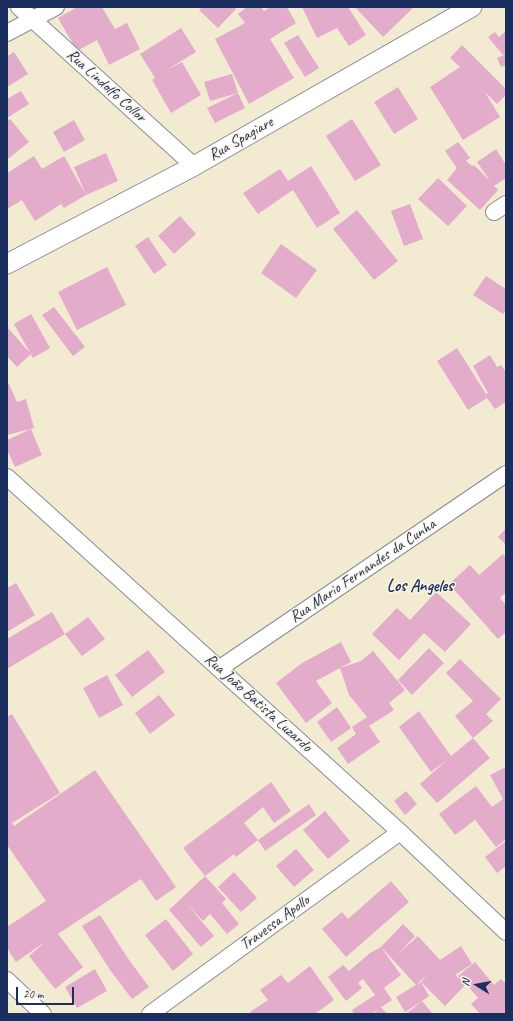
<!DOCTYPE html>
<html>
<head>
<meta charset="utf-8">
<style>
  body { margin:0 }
  #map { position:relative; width:513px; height:1021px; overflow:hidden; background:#f2ebd1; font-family:Caveat,sans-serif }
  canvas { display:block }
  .frame { position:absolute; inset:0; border:8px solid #1b2f5e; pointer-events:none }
  .north { position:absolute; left:457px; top:965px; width:40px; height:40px; -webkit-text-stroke:3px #fcf5e5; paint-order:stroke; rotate:281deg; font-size:11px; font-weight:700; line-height:16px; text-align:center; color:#1b2f5e }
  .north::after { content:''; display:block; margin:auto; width:14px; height:18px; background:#1b2f5e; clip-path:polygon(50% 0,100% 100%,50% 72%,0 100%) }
  .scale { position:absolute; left:16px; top:987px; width:58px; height:18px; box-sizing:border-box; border:2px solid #1b2f5e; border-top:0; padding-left:5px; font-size:12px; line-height:14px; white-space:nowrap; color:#1b2f5e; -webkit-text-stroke:3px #fcf5e5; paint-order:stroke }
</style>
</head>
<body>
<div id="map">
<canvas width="513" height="1021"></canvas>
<div class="frame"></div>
<div class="north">N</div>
<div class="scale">20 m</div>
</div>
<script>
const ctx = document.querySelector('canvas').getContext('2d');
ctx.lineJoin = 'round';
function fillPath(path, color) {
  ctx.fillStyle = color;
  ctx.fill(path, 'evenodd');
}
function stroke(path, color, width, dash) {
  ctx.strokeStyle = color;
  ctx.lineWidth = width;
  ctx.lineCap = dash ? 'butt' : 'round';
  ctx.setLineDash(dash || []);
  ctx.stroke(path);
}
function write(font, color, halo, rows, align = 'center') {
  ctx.font = font + ' Caveat,sans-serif';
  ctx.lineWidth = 3;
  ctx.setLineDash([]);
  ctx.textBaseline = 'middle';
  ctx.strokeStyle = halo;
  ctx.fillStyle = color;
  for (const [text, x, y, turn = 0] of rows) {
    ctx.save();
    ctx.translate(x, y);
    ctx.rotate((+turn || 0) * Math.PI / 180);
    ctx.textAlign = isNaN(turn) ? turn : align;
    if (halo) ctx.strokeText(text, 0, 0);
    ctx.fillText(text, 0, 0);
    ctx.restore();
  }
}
const building = new Path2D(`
  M77,7H102L115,29L127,23L140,49L109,65L97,40L77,51L58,18Z
  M202,7H234L236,9L218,28L199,10Z
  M247,7H261L264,11L271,7H287L296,23L270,39L294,78L249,104L215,39L245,23L238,14Z
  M302,7H348L366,35L349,46L337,28L317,38Z
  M355,7H414L383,37Z
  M181,28L196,52L165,71L182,62L201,95L171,113L152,80L155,78L140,54Z
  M506,31V53L503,55L488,37L495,32L499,37Z
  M298,35L319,68L305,77L284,43Z
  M462,45L506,89V95L497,104L485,92L500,117L463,140L430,87L460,67L450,58Z
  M14,52L28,74L7,87V56Z
  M506,54V65L501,67L497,58Z
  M232,74L238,93L210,101L204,82Z
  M398,87L418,119L394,134L374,102Z
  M21,91L29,104L7,118V99Z
  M238,93L245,108L215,123L207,108Z
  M10,119L29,142L8,159L7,121Z
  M352,119L381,165L355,181L326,136Z
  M74,120L85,140L64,152L53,132Z
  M458,142L470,158L466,161L472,166L474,165L490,181L477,162L496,149L506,165V178L494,186L498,190L480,210L447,180L457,168L445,151Z
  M106,153L118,181L86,195L74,167Z
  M34,156L42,169L64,156L86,195L64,208L61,204L35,221L22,200L7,209V173Z
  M311,166L340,213L317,228L293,190L258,214L243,193L280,169L288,181Z
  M438,178L467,206L448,226L418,199Z
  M410,204L423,239L404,246L391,211Z
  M357,210L398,261L374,280L333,229Z
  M180,216L196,234L174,254L158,236Z
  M148,237L167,265L154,274L135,246Z
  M281,244L317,270L296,298L261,273Z
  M107,267L126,305L77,330L58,292Z
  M486,276L506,289V310L503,314L473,295Z
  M54,307L85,347L73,356L42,315Z
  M31,314L50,348L33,358L14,324Z
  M7,327L31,354L17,367L7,356Z
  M457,348L486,394L488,393L473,366L490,355L497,367L501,365L506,372V402L495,409L487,398L468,410L437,361Z
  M7,384H9L17,402L26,399L34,428L7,435Z
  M31,429L42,455L15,467L7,450V440Z
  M506,528V545L498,537Z
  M503,554L506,557V592L500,598L506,605V632L498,639L449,584L470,565L479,575Z
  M16,583L35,615L7,632V588Z
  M436,592L471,624L445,652L424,633L399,660L372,634L397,608L410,620Z
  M52,612L65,634L88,617L105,639L82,656L65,634L7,669V639Z
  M341,642L351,662L340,668L361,661L373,651L405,690L389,703L394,710L369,726L380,742L348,764L337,748L356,734L352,727L367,717L349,695L340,668L316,681L332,703L306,723L276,683L302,663Z
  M429,648L444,663L412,695L398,680Z
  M148,650L165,672L132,697L115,675Z
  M460,659L501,699L486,714L493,721L473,738L455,716L473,701L446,673Z
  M107,675L123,705L99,718L83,688Z
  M159,695L175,715L150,734L135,713Z
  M337,707L351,728L331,742L317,722Z
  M419,711L451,756L473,738L490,758L437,803L420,784L449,758L431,772L399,727Z
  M12,714L60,793L12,823L14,826L95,770L176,887L156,901L141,879L58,934L83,967L55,989L29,956L45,942L16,962L7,948V927L46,901L7,845V717Z
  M506,767V839L496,847L475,820L455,835L439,814L476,786L492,807L503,799L490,775Z
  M271,782L291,811L274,823L263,807L244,823L258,840L236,857L234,854L205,876L183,848Z
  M406,791L417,804L405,815L394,801Z
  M309,804L316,815L265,851L258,840Z
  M325,811L350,841L328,859L303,830Z
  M506,841V866L497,873L485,857Z
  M296,849L314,870L294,887L276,866Z
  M234,872L257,898L241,912L218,887Z
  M205,876L226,899L222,903L239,924L227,934L210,914L203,921L187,904L214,936L201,947L169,910Z
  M391,881L409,902L346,957L322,929L342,912L348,919Z
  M100,915L127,957L149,987L132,999L110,970L82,926Z
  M166,919L193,954L173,971L145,935Z
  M403,924L415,936L398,954L418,936L440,960L461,946L472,964L455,975L464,982L458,976L475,962L494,985L501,979L506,984V1014H480L471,1004L478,998L466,984L445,1006L421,982L427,975L416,985L421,982L429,996L422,1001L433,1014H406L422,1001L405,1012L396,997L416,985L381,947Z
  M381,947L401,975L380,991L384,988L392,1000L371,1014H354L352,1010L375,995L363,979L358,983L362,988L346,1001L328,977L343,965L349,971L370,953Z
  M310,966L334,1000L315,1014H252L250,1012L268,1000L260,990L281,975L288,983Z
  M95,969L107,991L77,1008L65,987Z
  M381,1007L387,1014H373Z`);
const minor = new Path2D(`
  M19,7L194,166
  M7,33L56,7
  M494,212L506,204
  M7,477L400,832L506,932
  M220,668L506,474
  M7,980L43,1014
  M150,1014L400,832`);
const tertiary = new Path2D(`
  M7,264L194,166L472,7`);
const streetNames = [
  ["Rua Lindolfo Collor",106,86,42],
  ["Rua Spagiare",241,139,-30],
  ["Rua Mario Fernandes da Cunha",363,571,-34],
  ["Rua João Batista Luzardo",258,703,42],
  ["Travessa Apollo",275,923,-36]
];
const neighbourhoodNames = [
  ["Los Angeles",420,587]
];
fillPath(building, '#e3acca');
stroke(minor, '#868d98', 18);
stroke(tertiary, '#868d98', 21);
stroke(minor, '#fff', 16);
stroke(tertiary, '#fff', 19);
write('16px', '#1b2f5e', '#fcf5e5', streetNames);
write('bold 17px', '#1b2f5e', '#fcf5e5', neighbourhoodNames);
</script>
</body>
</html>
